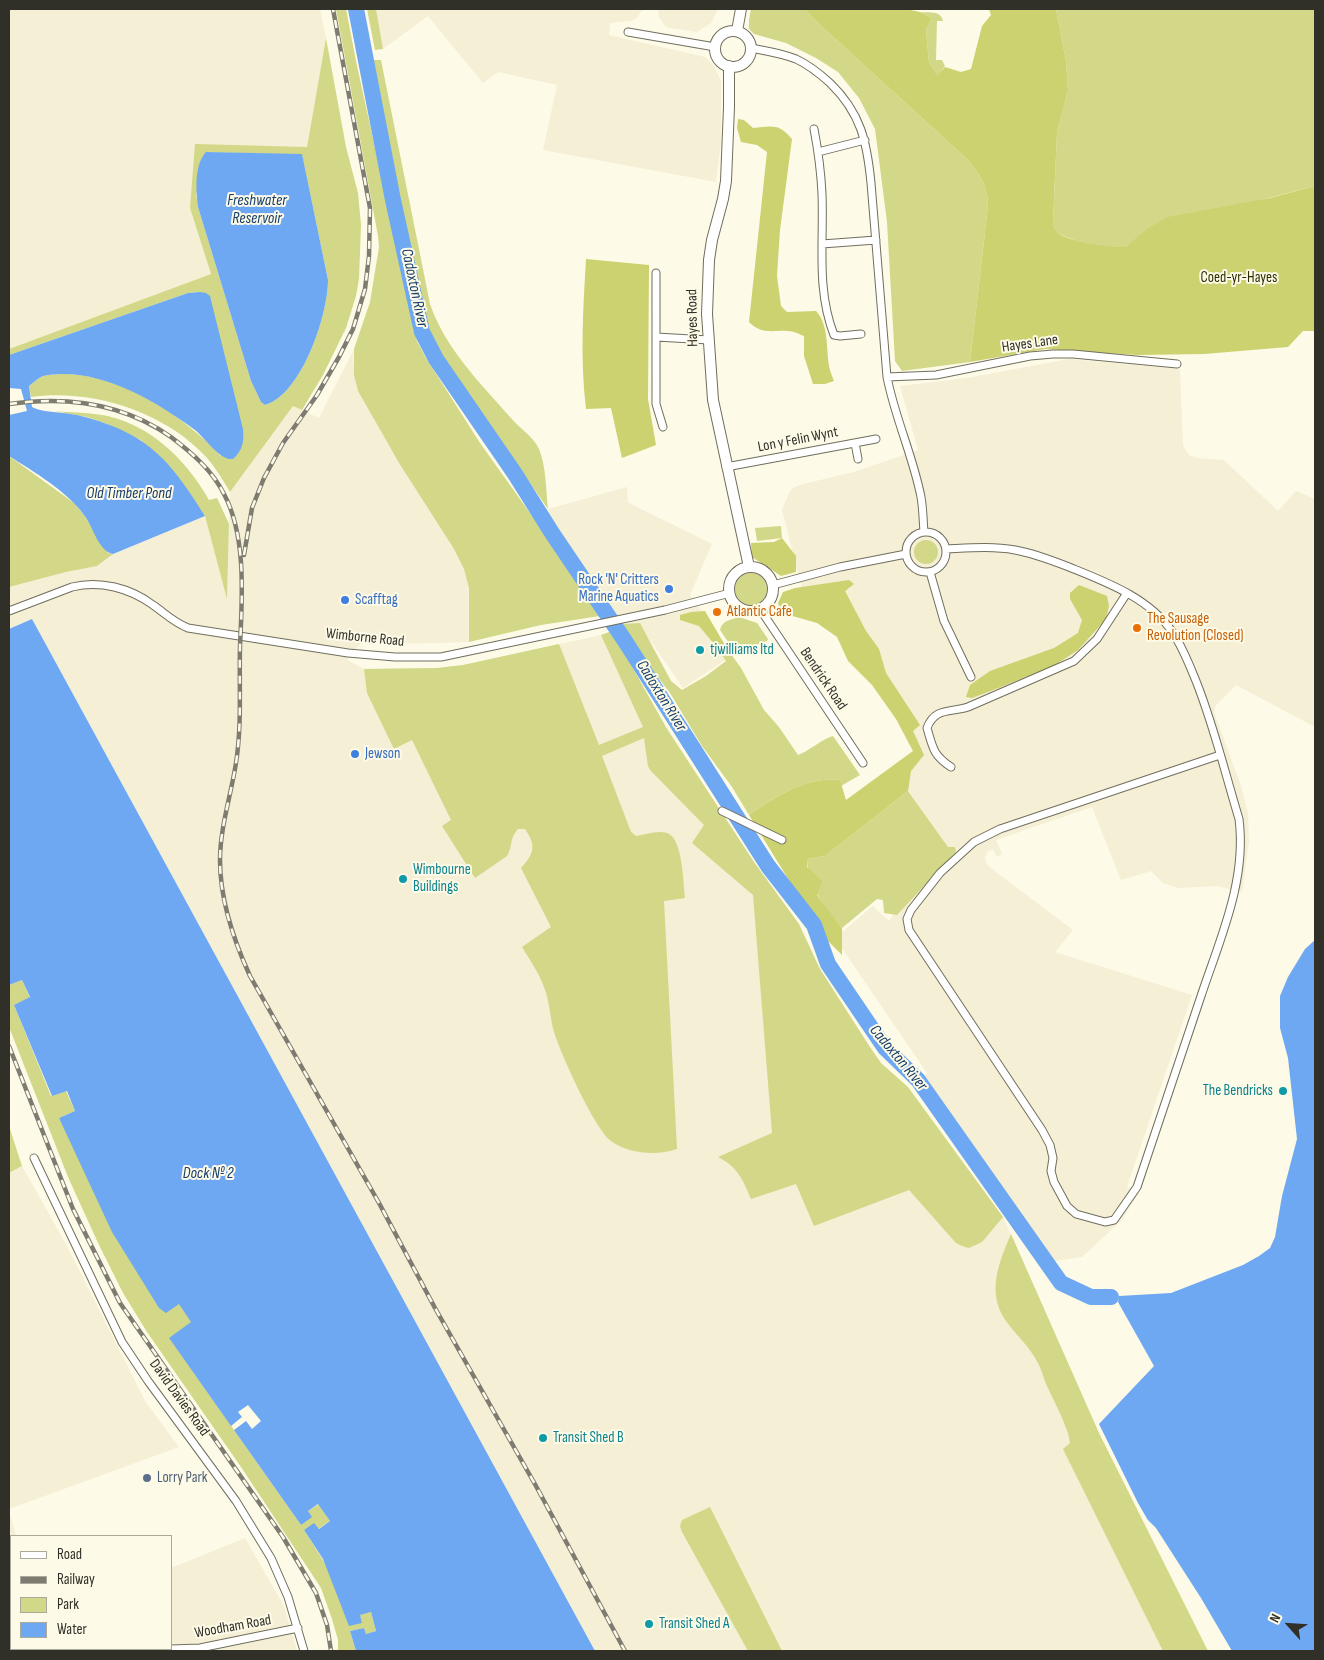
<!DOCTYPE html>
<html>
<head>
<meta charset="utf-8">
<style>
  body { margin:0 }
  #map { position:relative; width:1324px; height:1660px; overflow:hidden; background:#fdfae7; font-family:"Sofia Sans Condensed",sans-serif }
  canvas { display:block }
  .frame { position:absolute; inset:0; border:10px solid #302f28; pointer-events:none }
  .legend { position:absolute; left:10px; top:1535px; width:162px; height:115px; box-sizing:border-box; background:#fdfae7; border:1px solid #aba99b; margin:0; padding:6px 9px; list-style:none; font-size:15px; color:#302f28 }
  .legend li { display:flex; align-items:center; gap:10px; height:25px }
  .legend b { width:25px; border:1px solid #aba99b }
  .north { position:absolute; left:1264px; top:1600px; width:50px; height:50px; -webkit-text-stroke:4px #fdfae7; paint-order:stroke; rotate:296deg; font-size:14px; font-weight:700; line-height:20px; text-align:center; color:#302f28 }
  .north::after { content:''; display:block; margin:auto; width:18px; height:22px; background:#302f28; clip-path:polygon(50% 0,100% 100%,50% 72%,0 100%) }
</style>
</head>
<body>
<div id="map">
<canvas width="1324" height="1660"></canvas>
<div class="frame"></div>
<ul class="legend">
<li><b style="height:6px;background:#fff"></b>Road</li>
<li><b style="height:6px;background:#7e7c71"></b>Railway</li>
<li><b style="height:14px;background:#d2d887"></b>Park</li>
<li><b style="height:14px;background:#6ea8f2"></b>Water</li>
</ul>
<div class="north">N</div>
</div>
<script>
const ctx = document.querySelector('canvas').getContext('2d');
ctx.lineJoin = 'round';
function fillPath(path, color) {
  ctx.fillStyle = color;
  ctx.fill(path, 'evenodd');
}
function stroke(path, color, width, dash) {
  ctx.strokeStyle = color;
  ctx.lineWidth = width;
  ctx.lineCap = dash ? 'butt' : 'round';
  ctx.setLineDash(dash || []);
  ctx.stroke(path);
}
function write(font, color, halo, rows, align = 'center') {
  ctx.font = font + ' "Sofia Sans Condensed",sans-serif';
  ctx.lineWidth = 4;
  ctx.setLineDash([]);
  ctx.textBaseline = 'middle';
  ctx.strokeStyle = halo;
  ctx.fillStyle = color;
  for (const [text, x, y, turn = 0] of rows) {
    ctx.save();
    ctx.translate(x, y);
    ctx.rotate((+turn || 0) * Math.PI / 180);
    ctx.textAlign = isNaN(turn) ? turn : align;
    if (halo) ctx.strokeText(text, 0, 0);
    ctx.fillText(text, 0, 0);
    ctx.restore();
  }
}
const built = new Path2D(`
  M9,9H320L326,38L307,147L190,208L211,274L9,349Z
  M376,9H643L637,18L631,21L610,23L609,35L705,57L713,65L721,81V142L716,182L543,150L557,85L498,72L483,83L428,16L383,49Z
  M658,9H718L711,23L697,32L669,28L664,25L659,17Z
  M354,349L353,360L366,405L399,463L454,549L464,569L469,588V642L392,644L362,642L347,660L364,669L438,668L463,665L606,634L776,896L846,1031L1003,1217L1196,1651H595L32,619L9,629V587L66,572L97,566L113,554L205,516L227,596L230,492L293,406L319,418Z
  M1069,359L1180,369L1183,446L1189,455L1197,458L1224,460L1278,511L1296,491L1315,499V727L1236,685L1216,705L1214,712L1241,786L1248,813L1249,841L1242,892L1217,886L1178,888L1163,883L1151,871L1121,880L1092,807L996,840L1002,854L997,857L993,849L988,851L985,858L986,863L992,869L1073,930L1055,952L1192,995L1127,1187L1139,1193L1121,1221L1082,1257L1048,1262L1015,1209L923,1078L927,1073L835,938L873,906L889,921L926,869L948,847L898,776L922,758L908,722L802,589L782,510L789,493L792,489L799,485L854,472L918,450L900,386L967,378Z
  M627,487L628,502L633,505L712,544L690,595L733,655L683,688L639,624L621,627L552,526L548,509Z
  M22,1166L67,1246L145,1401L179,1447L9,1509V1173Z
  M9,1510L16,1536H11V1649H171V1568L245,1538L284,1606L297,1651H9Z`);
const green = new Path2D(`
  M336,9H346L356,61L417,341L426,358L480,443L537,523L600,616L541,625L469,642V588L464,569L454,549L399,463L366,405L358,391L354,375V349L370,302L379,247L378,236Z
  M367,9H376L383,49L375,50Z
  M751,9H804L819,24L967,159C979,173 988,186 988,206L970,362L902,371L895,361L887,222L875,129L859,98L838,72L816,58L786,43L754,34L749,29V20Z
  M1056,9H1315V186L1145,230C1139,235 1131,245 1124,247C1113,251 1066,240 1058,233C1055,230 1054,226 1053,222L1057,133L1068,90L1066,61Z
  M920,12C928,13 941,10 943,21H937L936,60H942L945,66L937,77L929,63L926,30L932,18Z
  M326,38L346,147L358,193L361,225L359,279L356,296L346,328L323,375L302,410L293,406L230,492C221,477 212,461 198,449C156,409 88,389 31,397L29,386C33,383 37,379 41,377C47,374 54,375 60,374C118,372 183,415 221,456L200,292L188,293L9,355V349L211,274L190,208L195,144L307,147ZM206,152L302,155L328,280C328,315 302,394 265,405L261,402L251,381L198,207L196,195Z
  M372,60H381L430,304C445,348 480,383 511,418C519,428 534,437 539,449C546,465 546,491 548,509L439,352L431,336L423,314Z
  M54,411C74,413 96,412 115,418C156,430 189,464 209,500L217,498L229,524L227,599L205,516L141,440L110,425L87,417Z
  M9,456L74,503L84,515L108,553L113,554L97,566L66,572L9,587Z
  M781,526L782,538L757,541L755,528Z
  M914 552a12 12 0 1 1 24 0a12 12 0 1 1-24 0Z
  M735 589a16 16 0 1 1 32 0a16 16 0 1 1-32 0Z
  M739,617L757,623L768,639L767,641L738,651L731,646L720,630C722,620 731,620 739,617Z
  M640,623L671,681L682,690L706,676L726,661L715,645L726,647L741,668L764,710L779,727L798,755C811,750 820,740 833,736L860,775L841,786L840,780C807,776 775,797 749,815L732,787L702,746L670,693L624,633V624Z
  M612,631L667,729L754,862L799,924L820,969L868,1044L881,1063L908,1087L1003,1217L982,1242L969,1248L962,1246L956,1243L909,1190L814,1226L796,1184L751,1199C743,1180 738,1167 718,1157L772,1133L753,895L692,843L704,825L650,770L648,766L644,738L602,756L631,832L636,836C644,835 658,830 667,833C683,838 683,883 685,898L664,901L677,1149C657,1156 628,1154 611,1141C594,1128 561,1054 554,1032C550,1018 550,1002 544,987C539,973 530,960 522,947L551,927L521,868C535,853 536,845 525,829H518C509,839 513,846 507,856L475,878L442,826L451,820L412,740L394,749L367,693L364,669L437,668L463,665L559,644L599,745L643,727L601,635Z
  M908,791L948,847H955L956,852L897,915L884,913L883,900L877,899L842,928C828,910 804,883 808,859L825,856Z
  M22,980L30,998L14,1005L51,1096L66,1091L75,1111L59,1118L192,1322L170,1339L301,1525L308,1511L319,1504L330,1521L318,1529L304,1530L362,1622L359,1615L371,1612L376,1631L366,1634L364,1628L350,1631L356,1651H338V1640L332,1619L321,1588L241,1467L147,1332L123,1293L98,1243L68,1177L9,1027V985Z
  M9,1126L22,1166L9,1173Z
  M1011,1234L1099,1433L1208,1651H1163L1063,1449L1070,1443L1068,1433C1062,1416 1054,1401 1046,1384C1043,1377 1042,1370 1038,1363C1030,1347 1016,1335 1006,1321C986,1293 999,1262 1011,1234Z
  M710,1507L782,1651H748L682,1532L680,1526L682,1520Z`);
const forest = new Path2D(`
  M804,9H906L920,12L932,18L926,30L929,63L937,76L945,67L961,72L971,69L982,26L991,15L989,9H1056L1066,61L1068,90L1057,133L1053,222C1054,226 1055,230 1058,233C1066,241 1116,250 1127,246L1145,230L1168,217L1270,198L1315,186V331H1303L1288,347L1204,354L1137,355L1045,349L970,362L988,206C988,186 979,173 967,159L819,24Z
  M738,119L744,120L753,128C772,126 779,123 792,139L780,230L777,276L781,306L787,312L816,311C829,325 826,347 829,366C830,371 832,376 834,381L825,384H813L804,356V336C799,334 793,331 788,331C771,330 762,335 749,322L767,152L757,145L741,142L737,128Z
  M586,259L649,265L648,399L656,445L622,458L611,408L586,409C580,357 583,311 586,259Z
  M782,538L796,556V572L781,576L752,557L751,543L774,542Z
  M849,580L854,584L845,591L866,631L879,649L886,673L920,725L913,731L924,755L911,771L908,791L825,856L808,859L807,867L822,881L817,895L842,928V955L823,936L749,815C775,797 807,776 840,780L846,800L913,751L896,719L872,685L848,661L837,637L817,623L782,613L778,603L783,592L795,588Z
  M1079,585L1107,596L1109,606L1106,619L1078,650L1055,665L1001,687L972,698L966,697L970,685L990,671L1054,648L1078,633L1082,620L1070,599V593Z
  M705,611L726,647L715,645L699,626L680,620V615L691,612Z`);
const water = new Path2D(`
  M206,152L302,154L328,280C328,315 302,394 265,405L261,402L251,381L198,207C196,191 194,165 206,152Z
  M200,292L206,293L210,296L243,429C244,442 243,450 233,459C220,461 205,438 195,430C157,402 109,373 60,374C54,375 47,374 41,377C37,379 33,383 29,386L32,407C43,413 67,412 81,416C148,433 170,460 205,516L113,554C98,551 93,526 84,515C67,491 34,472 9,456V415L27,411L21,389L9,388V355L188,293Z
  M32,619L595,1651H356L350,1631L364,1628L366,1634L376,1631L371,1612L360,1615L362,1623L349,1626L323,1559L304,1530L314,1523L319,1529L330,1521L318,1504L308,1511L312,1517L301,1525L234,1430L246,1421L252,1429L261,1421L248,1405L238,1412L242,1417L231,1426L169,1338L191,1322L179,1304L166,1313L159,1308L112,1232L59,1118L75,1111L67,1091L52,1096L14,1005L30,997L22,980L9,985V629Z
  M1315,940V1651H1216L1180,1576L1138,1503L1099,1424L1154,1366L1118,1302L1119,1296L1171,1293L1243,1265L1259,1256L1270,1248L1275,1237L1282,1196L1297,1139L1288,1058L1280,1028V996L1288,977L1305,949Z`);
const pier = new Path2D(`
  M1147,1519L1156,1528L1201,1598L1232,1651H1213L1178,1577Z`);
const river = new Path2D(`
  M356,9L393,200L422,332L436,359L515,474L552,533L625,641L768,866L814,925L828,964L885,1048L918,1080L1061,1283L1091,1297H1111`);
const street = new Path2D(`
  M628,32L715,47
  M751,48C766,51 781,53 796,59C809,65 819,73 830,83C861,113 867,142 871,183L887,377C895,418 913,456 921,497C923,508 923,520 924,532
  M814,129C818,150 821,172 822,194C824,241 816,289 834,335L840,336L861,334
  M818,152L865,140
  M822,244L876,240
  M656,273V404L663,427
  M656,337L709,340
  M887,377L936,375L1030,356L1053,354H1073L1177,364
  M855,443L858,459
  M726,467L876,439
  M906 552a20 20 0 1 1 40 0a20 20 0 1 1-40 0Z
  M946,549C969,548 992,546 1015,550C1033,553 1051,560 1069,567C1106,582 1150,598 1173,633C1183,648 1189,664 1196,681C1214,726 1225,773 1239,819C1247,880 1220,939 1201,996C1180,1060 1158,1123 1137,1187L1114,1220L1105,1222L1076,1214L1067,1206L1054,1182L1051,1171L1053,1158L1050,1145L1042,1130L909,930L907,919L911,910L940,873L974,842L1000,829L1220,755
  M930,572L944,621L971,677
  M773,585L840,567L906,554
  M760,609L863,763
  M9,611L72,587C100,580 130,588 153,605C166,614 173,622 188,628L348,653L395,657H441L665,610L730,593
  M951,767C933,755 933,748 927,728C935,707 950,713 968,707L1074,661L1097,639L1127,593
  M722,811L782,840
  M34,1158L122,1342L148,1381L236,1501L271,1558L288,1597L304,1651
  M171,1649L200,1648L298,1628
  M118,1651L171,1649`);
const secondary = new Path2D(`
  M737,31L741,9
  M715 49a18 18 0 1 1 36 0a18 18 0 1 1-36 0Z
  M729,66V107L726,181L723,199L712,240L709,260L707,314L713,400L749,567
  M729 589a22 22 0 1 1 44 0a22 22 0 1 1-44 0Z`);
const rail = new Path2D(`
  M9,404C65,396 123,403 171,437C192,453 212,470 224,494C247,537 242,600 240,646C239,686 242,724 236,763C231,795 220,828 220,860C220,900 233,939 250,976L379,1203L435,1308L536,1486L625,1651
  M244,555L252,508L264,478L283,443L317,395L339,357L353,329L365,289L369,256L370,208L333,9
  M9,1046L73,1209L120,1303L283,1537L316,1593L327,1625L331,1651`);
const markers = [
  [669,589,5,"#3f7fe0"],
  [345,600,5,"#3f7fe0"],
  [717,612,5,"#e8710a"],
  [1137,628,5,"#e8710a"],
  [700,650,5,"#0f9aa8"],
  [355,754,5,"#3f7fe0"],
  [403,879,5,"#0f9aa8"],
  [1283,1091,5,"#0f9aa8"],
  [543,1438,5,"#0f9aa8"],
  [147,1478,5,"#5c6f8a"],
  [649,1624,5,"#0f9aa8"]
];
const parkNames = [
  ["Coed-yr-Hayes",1239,278]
];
const streetNames = [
  ["Hayes Road",693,318,-91],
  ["Hayes Lane",1030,344,-8],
  ["Lon y Felin Wynt",798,440,-11],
  ["Wimborne Road",365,638,6],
  ["Bendrick Road",823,679,56],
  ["David Davies Road",179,1398,54],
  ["Woodham Road",233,1627,-10]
];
const shopNames = [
  ["Rock 'N' Critters",659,580,"right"],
  ["Marine Aquatics",659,597,"right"],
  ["Scafftag",355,600],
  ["Jewson",365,754]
];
const foodNames = [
  ["Atlantic Cafe",727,612],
  ["The Sausage",1147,619],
  ["Revolution (Closed)",1147,636]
];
const cultureNames = [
  ["tjwilliams ltd",710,650],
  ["Wimbourne",413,870],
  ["Buildings",413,887],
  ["The Bendricks",1273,1091,"right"],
  ["Transit Shed B",553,1438],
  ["Transit Shed A",659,1624]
];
const serviceNames = [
  ["Lorry Park",157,1478]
];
const waterNames = [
  ["Freshwater",257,201],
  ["Reservoir",257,219],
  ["Cadoxton River",414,288,78],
  ["Old Timber Pond",129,494],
  ["Cadoxton River",661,696,58],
  ["Cadoxton River",898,1058,50],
  ["Dock Nº 2",208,1174]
];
fillPath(built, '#f4efd5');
fillPath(green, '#d2d887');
fillPath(forest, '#cbd26f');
fillPath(water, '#6ea8f2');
fillPath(pier, '#fdfae7');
stroke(river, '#6ea8f2', 16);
stroke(street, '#706e5d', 9);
stroke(secondary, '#706e5d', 12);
stroke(street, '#fff', 7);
stroke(secondary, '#fff', 10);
stroke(rail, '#7e7c71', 4.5);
stroke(rail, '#fdfae7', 2.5, [8]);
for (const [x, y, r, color] of markers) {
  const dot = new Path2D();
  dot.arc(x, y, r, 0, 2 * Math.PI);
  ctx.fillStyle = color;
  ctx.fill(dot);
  stroke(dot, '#fdfae7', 2);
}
write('15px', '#2c2e02', '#fdfae7', parkNames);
write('15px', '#302f28', '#fdfae7', streetNames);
write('15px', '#366cbe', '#fdfae7', shopNames, 'left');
write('15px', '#c56008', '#fdfae7', foodNames, 'left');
write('15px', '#0d838f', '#fdfae7', cultureNames, 'left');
write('15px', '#4e5e75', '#fdfae7', serviceNames, 'left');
write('italic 16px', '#153d6b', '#fdfae7', waterNames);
</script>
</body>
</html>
